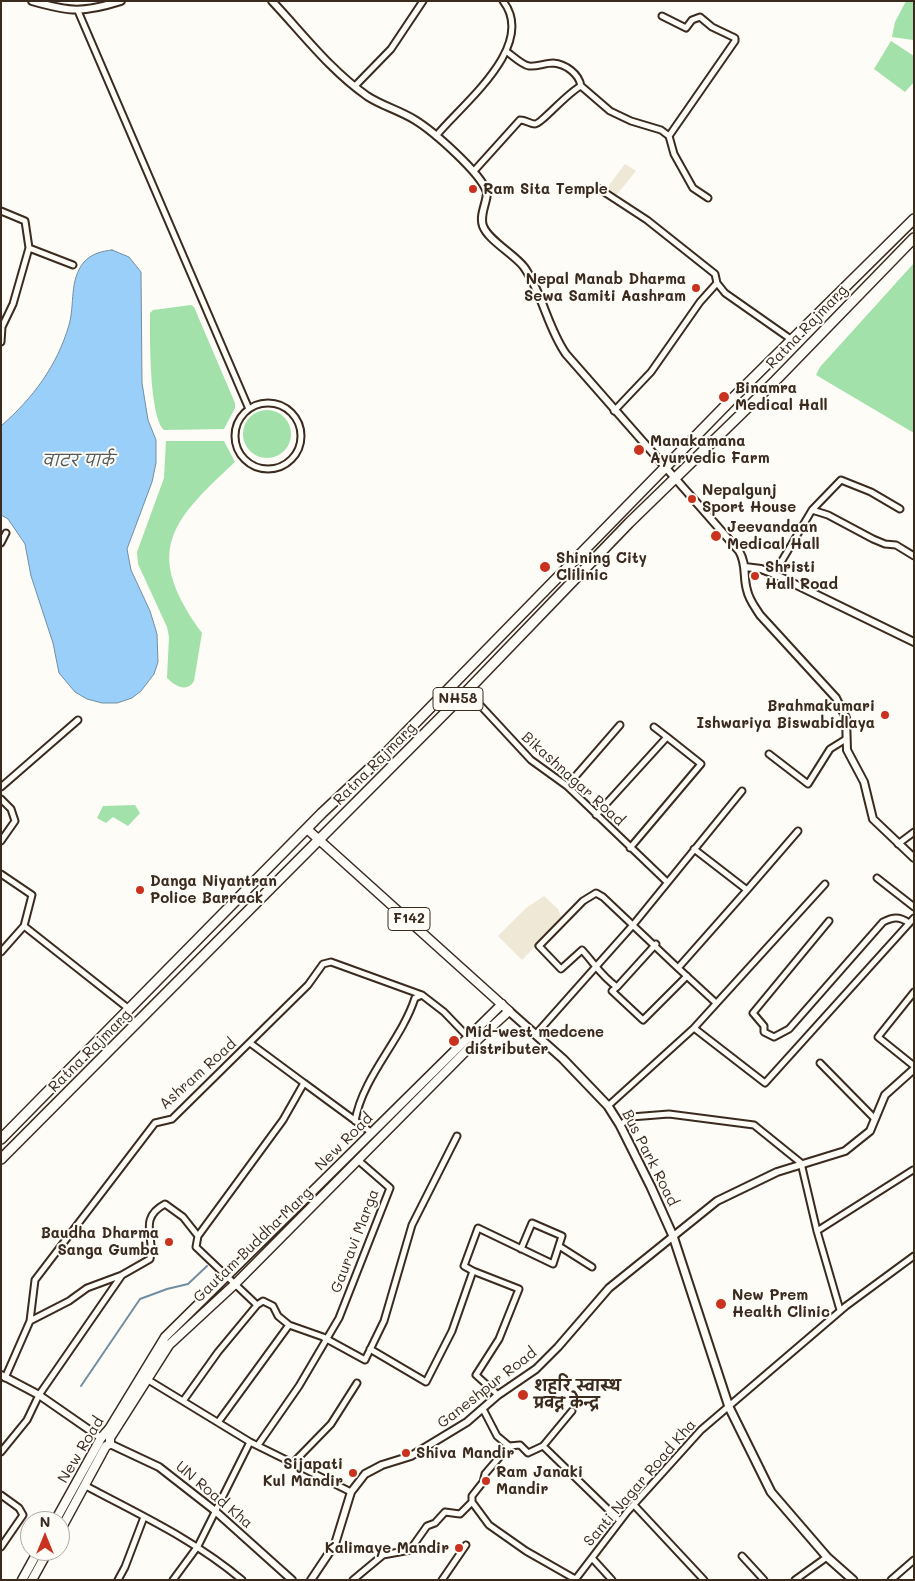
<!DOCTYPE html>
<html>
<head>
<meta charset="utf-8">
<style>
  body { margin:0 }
  #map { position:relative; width:915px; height:1581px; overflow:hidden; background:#fdfcf7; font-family:Mali,sans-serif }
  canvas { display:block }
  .frame { position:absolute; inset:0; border:2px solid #3b2a1e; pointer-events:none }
  .north { position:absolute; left:20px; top:1511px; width:50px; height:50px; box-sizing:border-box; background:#fdfcf7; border:1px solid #afa8a0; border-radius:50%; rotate:0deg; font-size:14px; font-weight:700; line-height:20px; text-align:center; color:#3b2a1e }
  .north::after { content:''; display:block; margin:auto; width:18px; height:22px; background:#c8321e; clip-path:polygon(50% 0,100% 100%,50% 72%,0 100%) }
</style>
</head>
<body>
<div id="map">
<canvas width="915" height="1581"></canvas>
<div class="frame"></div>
<div class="north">N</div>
</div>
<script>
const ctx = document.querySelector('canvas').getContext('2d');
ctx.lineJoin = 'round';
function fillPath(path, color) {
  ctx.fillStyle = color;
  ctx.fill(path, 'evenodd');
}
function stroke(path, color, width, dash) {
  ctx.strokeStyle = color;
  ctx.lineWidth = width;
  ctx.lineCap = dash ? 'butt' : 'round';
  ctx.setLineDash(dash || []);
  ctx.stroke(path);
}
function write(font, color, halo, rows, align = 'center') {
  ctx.font = font + ' Mali,"Playpen Sans Deva",sans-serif';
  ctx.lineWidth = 4;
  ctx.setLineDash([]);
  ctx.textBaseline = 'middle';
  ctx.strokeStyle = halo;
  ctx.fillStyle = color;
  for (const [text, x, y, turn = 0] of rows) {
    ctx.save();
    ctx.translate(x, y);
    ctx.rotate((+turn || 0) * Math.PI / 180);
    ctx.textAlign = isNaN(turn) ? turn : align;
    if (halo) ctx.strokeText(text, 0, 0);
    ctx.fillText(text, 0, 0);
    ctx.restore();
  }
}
const built = new Path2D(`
  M625,164L636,171L614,198L604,192Z
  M544,896L558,909L562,919L522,960L498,936L526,908Z`);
const green = new Path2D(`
  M906,1H914L913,40L892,37L895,22Z
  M891,41L914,56V82L905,92L874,69Z
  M914,263V433L816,375L820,367Z
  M191,305L194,307L235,403V408L224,429L164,430C149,416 150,335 150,313L153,310Z
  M243 434a24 24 0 1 1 48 0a24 24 0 1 1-48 0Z
  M166,441H224L235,462C170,522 143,552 202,633L194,681C187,693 175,686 167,678L169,637L167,627L138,564L137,552L164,478Z
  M135,805L140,813L128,826L113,817L106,823L97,818L103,806Z`);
const water = new Path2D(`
  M112,250L129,257L141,272L142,383L148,420L156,440V463L152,482L127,549L131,570L150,611L157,634L158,662L154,674L141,691L132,698L117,703H102L87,699L75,692L59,673L53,643L31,576L25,544L8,519L1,515V426C33,398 57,366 69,325C75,304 69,280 84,262C91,254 102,251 112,250Z`);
const stream = new Path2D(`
  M81,1386L140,1299L167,1289L188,1284L207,1266`);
const minor = new Path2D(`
  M78,11L249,409
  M662,16L686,28L692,20L700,17L712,27L735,38V41L669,136
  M506,51C513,56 522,65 529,66C537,67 545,63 553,63C566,64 579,74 581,86
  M355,86L391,49L423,1
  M436,136C461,105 538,46 503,1
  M474,171L520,120C526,120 530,124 535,124C541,124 568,92 581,86L610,111L631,121L661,130L669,136L674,154L693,188L708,198
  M598,188L647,220L715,274L717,283L700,302L651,372L614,411
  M1,211L25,221L29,248L73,265
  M717,283L725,293L792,340
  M1,342L2,327L13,304L29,248
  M235 436a33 33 0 1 1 66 0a33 33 0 1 1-66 0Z
  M812,510L828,515L873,539L885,544L896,545L914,556
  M1,543L6,533
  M774,574L812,510L841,480L871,492L900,509
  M467,691L531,760L567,786L667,882
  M654,727L667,737
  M769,754L808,784L830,749L846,739
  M567,786L620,725
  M1,787L78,720
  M1,799L11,809L15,821L1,841
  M596,815L667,737L701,764L630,848
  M898,844L914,832
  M1,874L32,895L24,926L129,1009
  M877,878L914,907
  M747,890L798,831
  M829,921L753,1013L764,1026V1032L774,1037L789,1029L883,922C893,917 899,916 909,923
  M1,952L24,926
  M678,968L716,1003
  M687,976L643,1020L612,991L617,987C602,977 594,963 582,950L561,969L539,946L583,901L596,893L603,897L678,968L747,890L694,849
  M617,987L656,944
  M914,992L878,1037L914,1066
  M694,1028L765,1083L914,918
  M536,1034L633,925L742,791
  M250,1043L304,1083
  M820,1063L875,1119
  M608,1106L694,1028L825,884
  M355,1121C363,1076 401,1041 415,998L422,995
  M620,1125L631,1117L669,1114L754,1125L801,1163L817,1231L840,1310
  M372,1133L304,1083L283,1120L198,1236L196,1247L257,1305L263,1301L273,1306L278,1316L289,1325L323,1337L365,1360L384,1321L412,1225L457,1136
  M817,1231L913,1170
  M559,1246L592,1267
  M473,1271L519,1289L499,1339L476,1375L498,1395
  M30,1321L69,1301L87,1288L122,1275L150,1259C156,1238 137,1219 165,1204L183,1217L198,1236
  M370,1349L426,1382L452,1331L473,1271L464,1266L478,1228L553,1264L562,1236L532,1223L521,1249
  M5,1378L30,1321L35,1280L155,1123L172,1119L308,985L323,964L331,962L422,995L444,1012L469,1038
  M145,1378L250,1442L351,1492
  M183,1401L218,1352L257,1305
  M483,1409L497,1436L509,1446L520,1445L528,1453L543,1446
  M572,1411L543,1446L620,1521
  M219,1421L289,1325
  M258,1445L299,1386L339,1318L390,1188L359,1161
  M509,1446L485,1474L483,1482L472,1496V1502L489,1525L526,1551L575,1579
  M1,1452L27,1420L39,1395L122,1275
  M293,1463L331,1424L357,1383
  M86,1486C140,1515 195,1540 242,1580
  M1,1495L19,1508L23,1515L1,1547
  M634,1505L704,1580
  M742,1556L764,1580
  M592,1558L612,1580
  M118,1580L125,1567L144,1517
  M173,1580L198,1546L250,1442
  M353,1580L383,1555L410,1550L427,1526L435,1523L445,1512L460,1514L472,1502
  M442,1580L466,1545
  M575,1580L627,1512L701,1430L846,1306L914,1256
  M795,1580L827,1557
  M891,1580L914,1560`);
const tertiary = new Path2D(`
  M32,1C70,12 83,13 121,1
  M272,1C303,34 330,70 367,96C382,106 399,110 415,120C433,131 480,172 487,192C487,203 479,215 483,226C488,240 514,254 524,267C543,294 547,327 566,354L739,551C747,564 743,577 747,590C749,600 755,607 760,615L836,698L846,718L847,750L864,782L873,819L914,858
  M745,567L761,569L774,574L914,642
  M1,1375L39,1395L101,1438
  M110,1444L159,1467L214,1510L292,1580
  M311,1580L335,1544L351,1492L365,1474L382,1465L411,1456L467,1422L498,1395L536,1369L558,1347L609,1288L717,1201L777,1172L845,1151L870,1131L885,1095L914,1069`);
const secondary = new Path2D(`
  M509,1011L563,1059L608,1106L620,1125L651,1187L673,1236L729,1407L771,1492L827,1557L853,1580`);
const primary = new Path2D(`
  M55,1521L101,1438L109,1429L165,1337L502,1004
  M60,1531L106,1446L110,1444V1438L169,1345L235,1284L473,1044L509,1011L307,829
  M22,1580L38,1551
  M32,1580L48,1551`);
const trunk = new Path2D(`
  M1,1139L322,813L384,755L733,398L914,219
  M1,1159L467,691L629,523L775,381L914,238`);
const markers = [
  [473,189,5,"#c8321e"],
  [696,288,5,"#c8321e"],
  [724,397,6,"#c8321e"],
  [639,450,6,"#c8321e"],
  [692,499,5,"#c8321e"],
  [716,536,6,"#c8321e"],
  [545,567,6,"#c8321e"],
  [755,576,5,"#c8321e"],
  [885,715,5,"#c8321e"],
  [140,890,5,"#c8321e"],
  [454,1041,6,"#c8321e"],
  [169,1242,5,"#c8321e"],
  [721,1304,6,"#c8321e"],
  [523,1395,6,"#c8321e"],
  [406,1453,5,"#c8321e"],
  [353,1473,5,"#c8321e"],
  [486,1481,5,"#c8321e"],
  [459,1548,5,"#c8321e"]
];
const shields = [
  [458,699,50],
  [409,919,42]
];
const shieldNames = [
  ["NH58",458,699],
  ["F142",409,919]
];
const poiNames = [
  ["Ram Sita Temple",483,189],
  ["Nepal Manab Dharma",686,279,"right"],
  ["Sewa Samiti Aashram",686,296,"right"],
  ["Binamra",735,388],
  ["Medical Hall",735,405],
  ["Manakamana",650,441],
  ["Ayurvedic Farm",650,458],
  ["Nepalgunj",702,490],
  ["Sport House",702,507],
  ["Jeevandaan",727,527],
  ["Medical Hall",727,544],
  ["Shining City",556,558],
  ["Clilinic",556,575],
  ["Shristi",765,567],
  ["Hall Road",765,584],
  ["Brahmakumari",875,706,"right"],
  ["Ishwariya Biswabidlaya",875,723,"right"],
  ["Danga Niyantran",150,881],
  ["Police Barrack",150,898],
  ["Mid-west medcene",465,1032],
  ["distributer",465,1049],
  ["Baudha Dharma",159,1233,"right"],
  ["Sanga Gumba",159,1250,"right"],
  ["New Prem",732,1295],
  ["Health Clinic",732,1312],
  ["शहरि स्वास्थ",534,1386],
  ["प्रवद्न केन्द्र",534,1403],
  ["Shiva Mandir",416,1453],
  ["Sijapati",343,1464,"right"],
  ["Kul Mandir",343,1481,"right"],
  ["Ram Janaki",496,1472],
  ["Mandir",496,1489],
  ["Kalimaye Mandir",449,1548,"right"]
];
const streetNames = [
  ["Ratna Rajmarg",807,327,-46],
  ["Ratna Rajmarg",375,764,-45],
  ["Bikashnagar Road",573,779,42],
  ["Ratna Rajmarg",90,1051,-45],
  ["Ashram Road",198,1074,-42],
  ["New Road",344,1142,-45],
  ["Bus Park Road",650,1158,63],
  ["Gauravi Marga",355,1241,-69],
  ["Gautam Buddha Marg",253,1245,-44],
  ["Ganeshpur Road",487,1388,-38],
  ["New Road",81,1450,-59],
  ["Santi Nagar Road Kha",640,1483,-49],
  ["UN Road Kha",214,1495,40]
];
const waterNames = [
  ["वाटर पार्क",78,461]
];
fillPath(built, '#f0e8d6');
fillPath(green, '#a2e1a9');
fillPath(water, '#99cff8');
stroke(water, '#738da1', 1);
stroke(stream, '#738da1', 2);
stroke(minor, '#3b2a1e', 9);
stroke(tertiary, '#3b2a1e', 10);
stroke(secondary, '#3b2a1e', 11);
stroke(primary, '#3b2a1e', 11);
stroke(trunk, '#3b2a1e', 12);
stroke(minor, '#fdfcf7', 5);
stroke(tertiary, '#fdfcf7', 6);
stroke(secondary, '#fdfcf7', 7);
stroke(primary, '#fdfcf7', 8);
stroke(trunk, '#fdfcf7', 9);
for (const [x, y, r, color] of markers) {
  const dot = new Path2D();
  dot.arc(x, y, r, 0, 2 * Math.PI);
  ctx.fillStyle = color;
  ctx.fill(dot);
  stroke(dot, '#fdfcf7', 2);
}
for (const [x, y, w] of shields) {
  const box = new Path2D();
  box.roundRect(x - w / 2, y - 11.5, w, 23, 4);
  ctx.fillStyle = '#fdfcf7';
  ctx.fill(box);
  stroke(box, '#3b2a1e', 1);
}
write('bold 14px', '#3b2a1e', null, shieldNames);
write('bold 15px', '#3b2a1e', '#fdfcf7', poiNames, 'left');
write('15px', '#3b2a1e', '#fdfcf7', streetNames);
write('italic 16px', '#575c5f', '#fdfcf7', waterNames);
</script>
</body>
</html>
